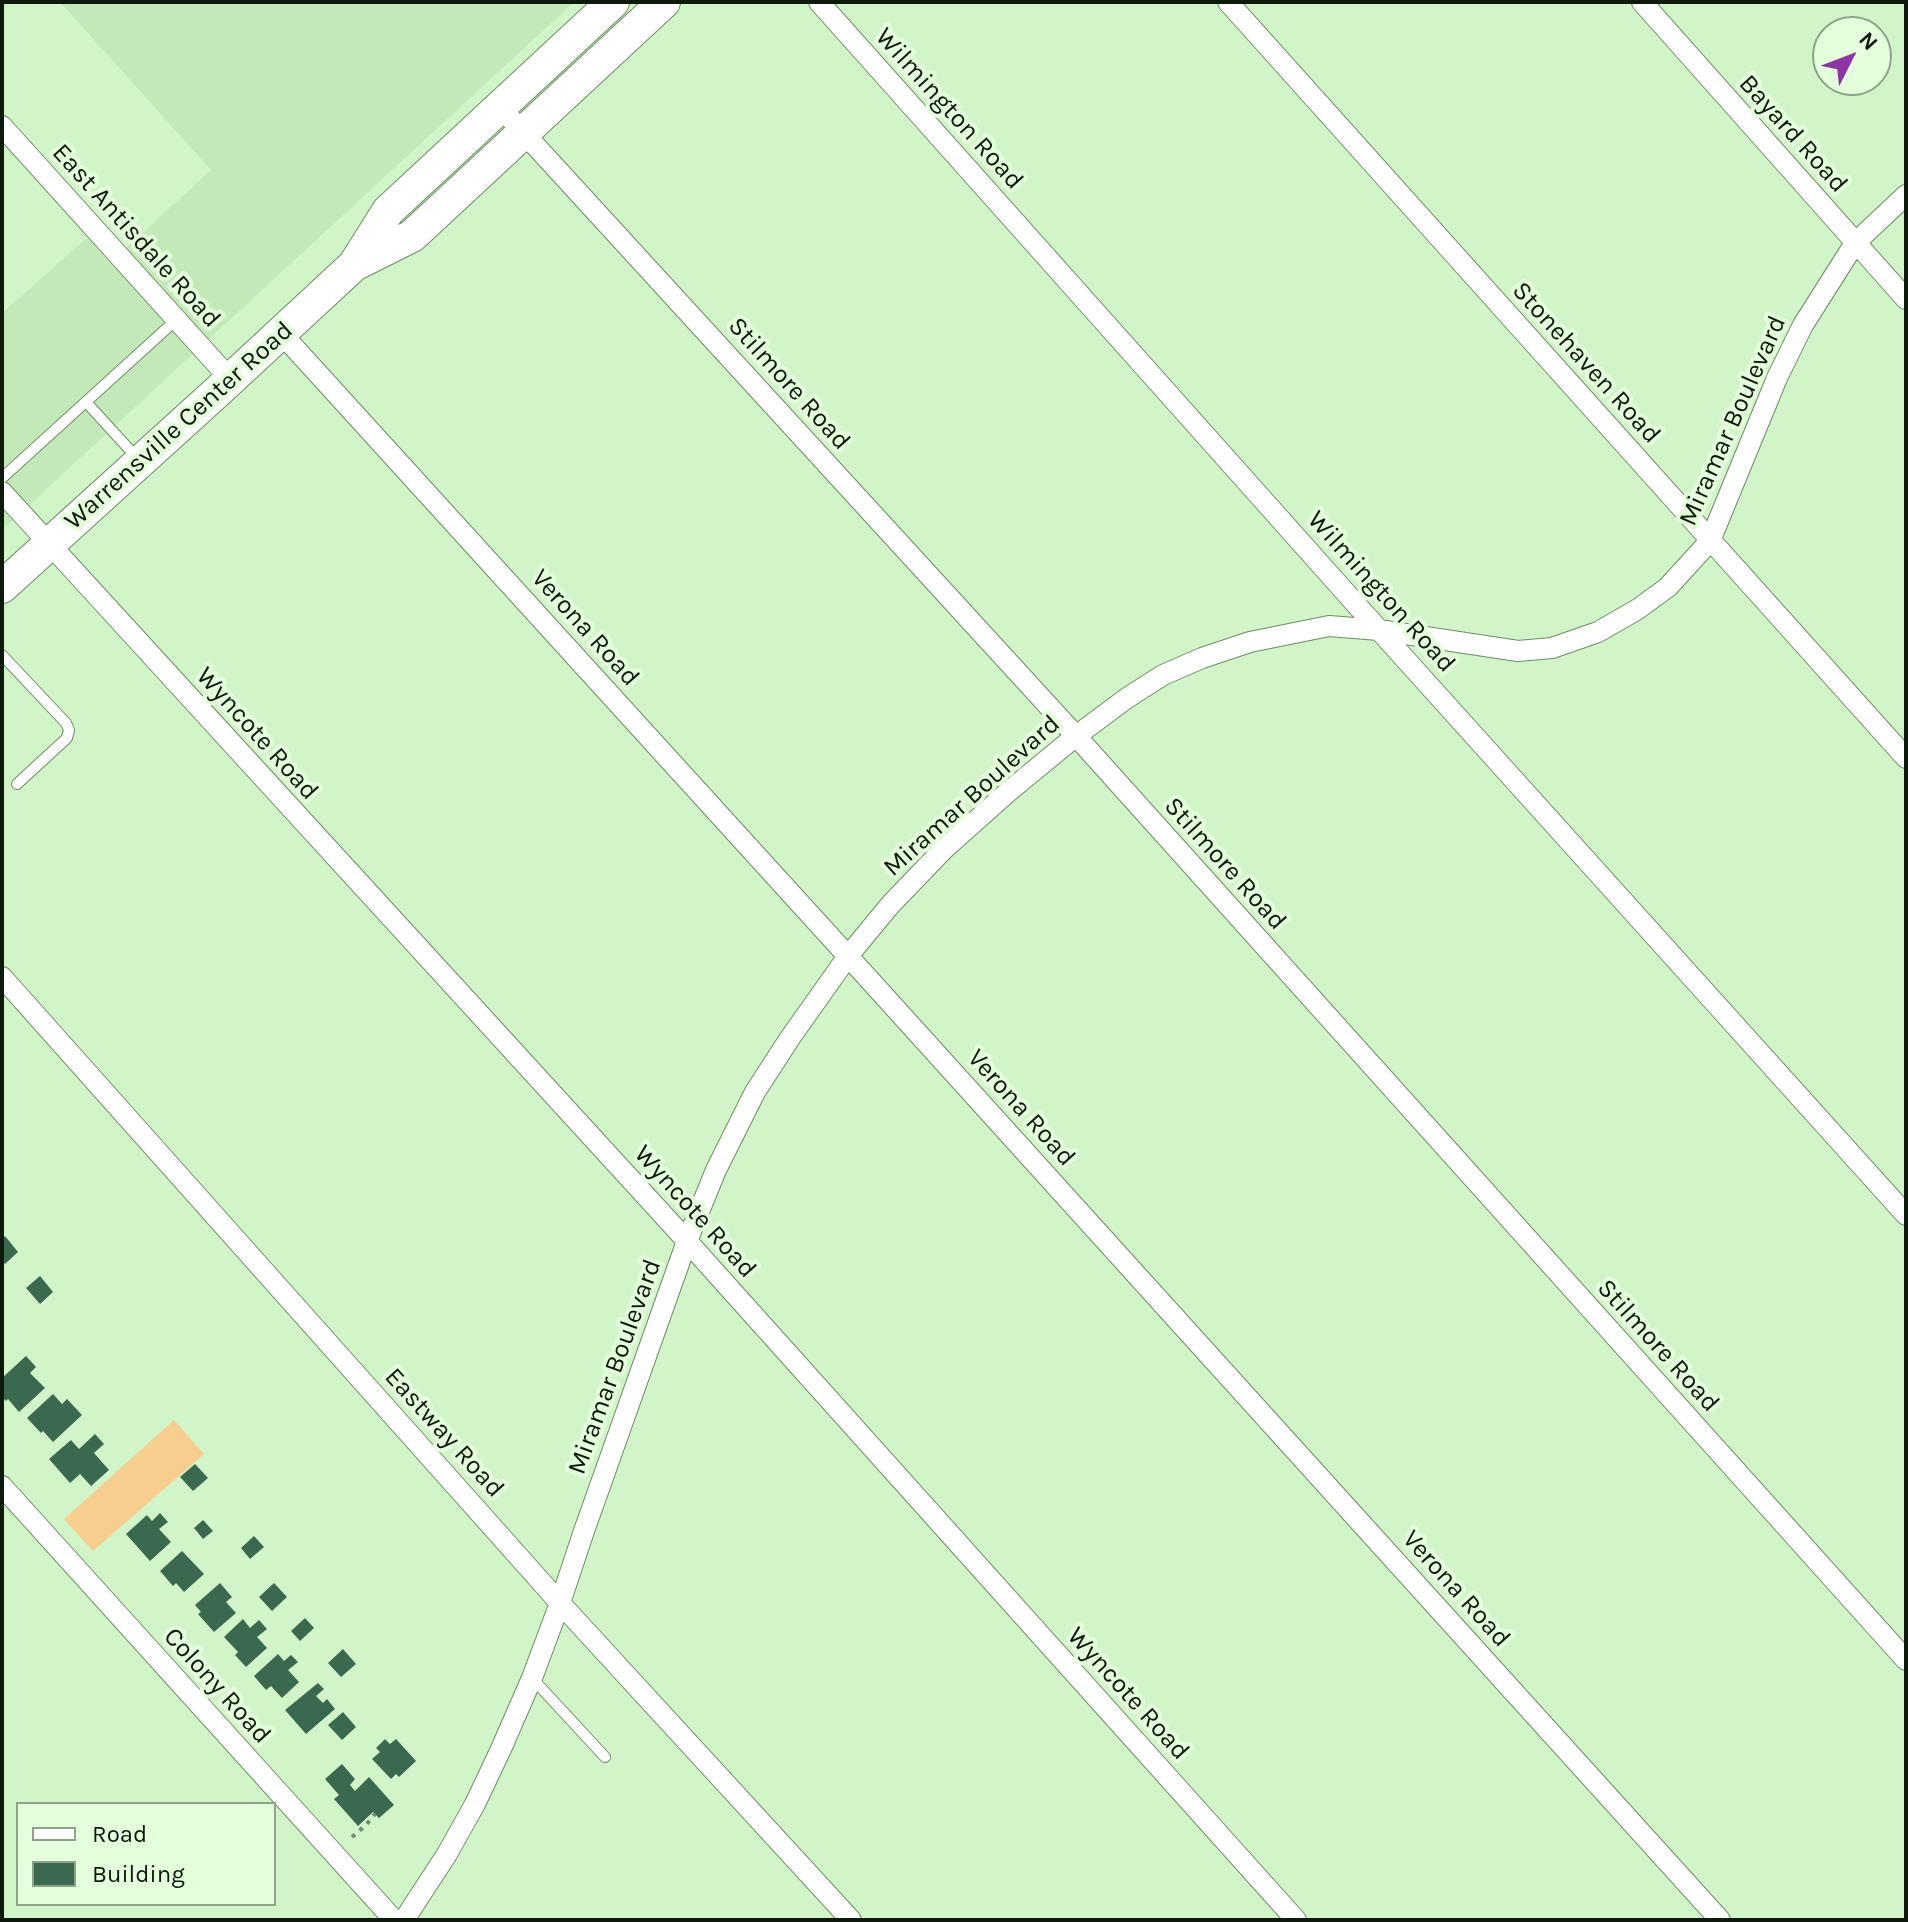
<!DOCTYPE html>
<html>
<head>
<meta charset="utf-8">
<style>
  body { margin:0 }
  #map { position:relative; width:1908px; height:1922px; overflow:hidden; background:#d2f4c9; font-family:Karla,sans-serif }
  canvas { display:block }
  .frame { position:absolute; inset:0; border:4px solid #0d190a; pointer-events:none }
  .legend { position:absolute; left:16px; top:1802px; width:260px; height:104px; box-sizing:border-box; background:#e4ffdc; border:2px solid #8ea388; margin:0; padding:10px 14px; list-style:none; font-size:24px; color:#0d190a }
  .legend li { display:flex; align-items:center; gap:16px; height:40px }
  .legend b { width:40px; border:2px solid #8ea388 }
  .north { position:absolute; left:1812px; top:16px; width:80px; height:80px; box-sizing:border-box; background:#e4ffdc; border:2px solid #8ea388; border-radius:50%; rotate:48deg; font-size:22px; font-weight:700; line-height:32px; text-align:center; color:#0d190a }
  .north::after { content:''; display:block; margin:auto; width:28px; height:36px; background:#8d36a3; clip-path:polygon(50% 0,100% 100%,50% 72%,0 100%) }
</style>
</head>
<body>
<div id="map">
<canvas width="1908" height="1922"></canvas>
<div class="frame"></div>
<ul class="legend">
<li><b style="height:10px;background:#fff"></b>Road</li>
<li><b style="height:22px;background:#3a6950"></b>Building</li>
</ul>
<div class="north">N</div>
</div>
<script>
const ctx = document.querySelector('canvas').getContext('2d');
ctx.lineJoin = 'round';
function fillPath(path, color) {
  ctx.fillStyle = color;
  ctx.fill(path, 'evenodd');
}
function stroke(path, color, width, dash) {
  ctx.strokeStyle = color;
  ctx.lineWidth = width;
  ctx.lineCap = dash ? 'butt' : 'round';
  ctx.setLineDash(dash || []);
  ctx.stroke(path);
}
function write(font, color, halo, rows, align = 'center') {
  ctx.font = font + ' Karla,sans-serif';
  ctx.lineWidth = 8;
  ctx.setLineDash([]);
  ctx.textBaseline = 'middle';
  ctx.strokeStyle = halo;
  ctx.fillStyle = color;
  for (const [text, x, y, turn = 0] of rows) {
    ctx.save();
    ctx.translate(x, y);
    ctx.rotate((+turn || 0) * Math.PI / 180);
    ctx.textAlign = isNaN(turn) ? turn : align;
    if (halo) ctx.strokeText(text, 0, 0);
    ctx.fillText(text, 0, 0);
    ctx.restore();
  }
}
const built = new Path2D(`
  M60,2H574L2,530V313L87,238L110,263L211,170Z`);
const green = new Path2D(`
  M174,1420L204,1454L93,1551L64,1519Z`);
const building = new Path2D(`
  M5,1236L18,1252L5,1264L2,1260V1239Z
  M40,1276L53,1292L40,1304L26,1288Z
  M26,1356L36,1367L30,1373L45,1388L19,1412L8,1399L6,1401L2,1397V1378Z
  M53,1394L62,1404L67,1399L82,1415L53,1442L43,1431L41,1433L27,1418Z
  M95,1434L104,1444L94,1453L109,1470L91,1486L80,1474L70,1483L49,1459L71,1440L79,1449Z
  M195,1464L208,1478L193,1491L180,1477Z
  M160,1513L168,1522L159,1529L171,1542L150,1561L126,1534L147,1515L152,1521Z
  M203,1520L213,1531L203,1539L194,1528Z
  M254,1536L264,1547L250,1559L241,1548Z
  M182,1551L204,1574L184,1592L176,1583L173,1586L160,1571Z
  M220,1583L232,1597L226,1602L236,1613L214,1632L198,1614L201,1612L195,1605Z
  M274,1583L287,1597L272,1611L259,1597Z
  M305,1618L314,1628L300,1641L291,1631Z
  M243,1619L250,1628L259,1620L267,1629L257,1637L267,1648L246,1667L235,1655L238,1652L224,1637Z
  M343,1649L356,1664L341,1677L328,1663Z
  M278,1654L284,1661L291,1655L298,1662L288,1670L299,1682L282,1698L271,1686L266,1690L254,1676Z
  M318,1683L324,1689L316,1696L323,1703L327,1699L335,1709L306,1734L285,1710Z
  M343,1712L356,1727L342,1740L328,1725Z
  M385,1739L390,1744L396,1739L416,1761L399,1777L396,1774L391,1779L372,1759L380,1752L376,1748Z
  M342,1764L355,1779L350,1785L355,1791L369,1777L394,1805L379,1818L373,1812L358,1826L334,1799L339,1795L325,1779Z`);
const path = new Path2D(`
  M352,1837L366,1825L375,1814`);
const service = new Path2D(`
  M86,402L139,460
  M2,478L176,320
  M2,655L66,723L69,730L67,738L17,784
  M532,1678L605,1757`);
const minor = new Path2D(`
  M819,2L1379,630L1906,1215
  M1228,2L1906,758
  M1642,2L1906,299
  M500,107L1076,736L1906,1660
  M2,126L231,380
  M281,333L876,987L1720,1920
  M2,492L687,1241L1296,1920
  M2,977L560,1603L851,1920
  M2,1486L394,1920
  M404,1920L447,1854L475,1804L501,1749L532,1678L560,1603L584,1531L687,1241L716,1170L755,1092L790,1038L848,956L891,904L944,849L1008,792L1076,736L1127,698L1163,675L1202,658L1250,642L1329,626L1379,630L1518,651L1552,648L1598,632L1638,609L1668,587L1710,541L1777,378L1803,325L1855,243L1906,195`);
const primary = new Path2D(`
  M354,265L412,236L664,2
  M2,587L217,392L354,265L388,211L613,2`);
const streetNames = [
  ["Wilmington Road",949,109,48],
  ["Bayard Road",1793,134,48],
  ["East Antisdale Road",136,236,48],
  ["Stonehaven Road",1586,363,48],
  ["Stilmore Road",789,384,48],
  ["Miramar Boulevard",1733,421,-66],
  ["Warrensville Center Road",179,426,-42],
  ["Wilmington Road",1381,592,48],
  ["Verona Road",585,628,48],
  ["Wyncote Road",257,734,48],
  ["Miramar Boulevard",972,796,-42],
  ["Stilmore Road",1225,864,48],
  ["Verona Road",1021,1108,48],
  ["Wyncote Road",695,1212,48],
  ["Stilmore Road",1658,1346,48],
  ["Miramar Boulevard",615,1367,-70],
  ["Eastway Road",444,1433,48],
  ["Verona Road",1456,1589,48],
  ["Colony Road",217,1686,48],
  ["Wyncote Road",1128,1694,48]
];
fillPath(built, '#c3e9b8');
fillPath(green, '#f6ce8e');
fillPath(building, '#3a6950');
stroke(service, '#6e8c65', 12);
stroke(minor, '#6e8c65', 22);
stroke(primary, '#6e8c65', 34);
stroke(path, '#748b6e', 4, [4, 6]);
stroke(service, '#fff', 10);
stroke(minor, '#fff', 20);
stroke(primary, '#fff', 32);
write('26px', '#0d190a', '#e4ffdc', streetNames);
</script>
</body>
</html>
